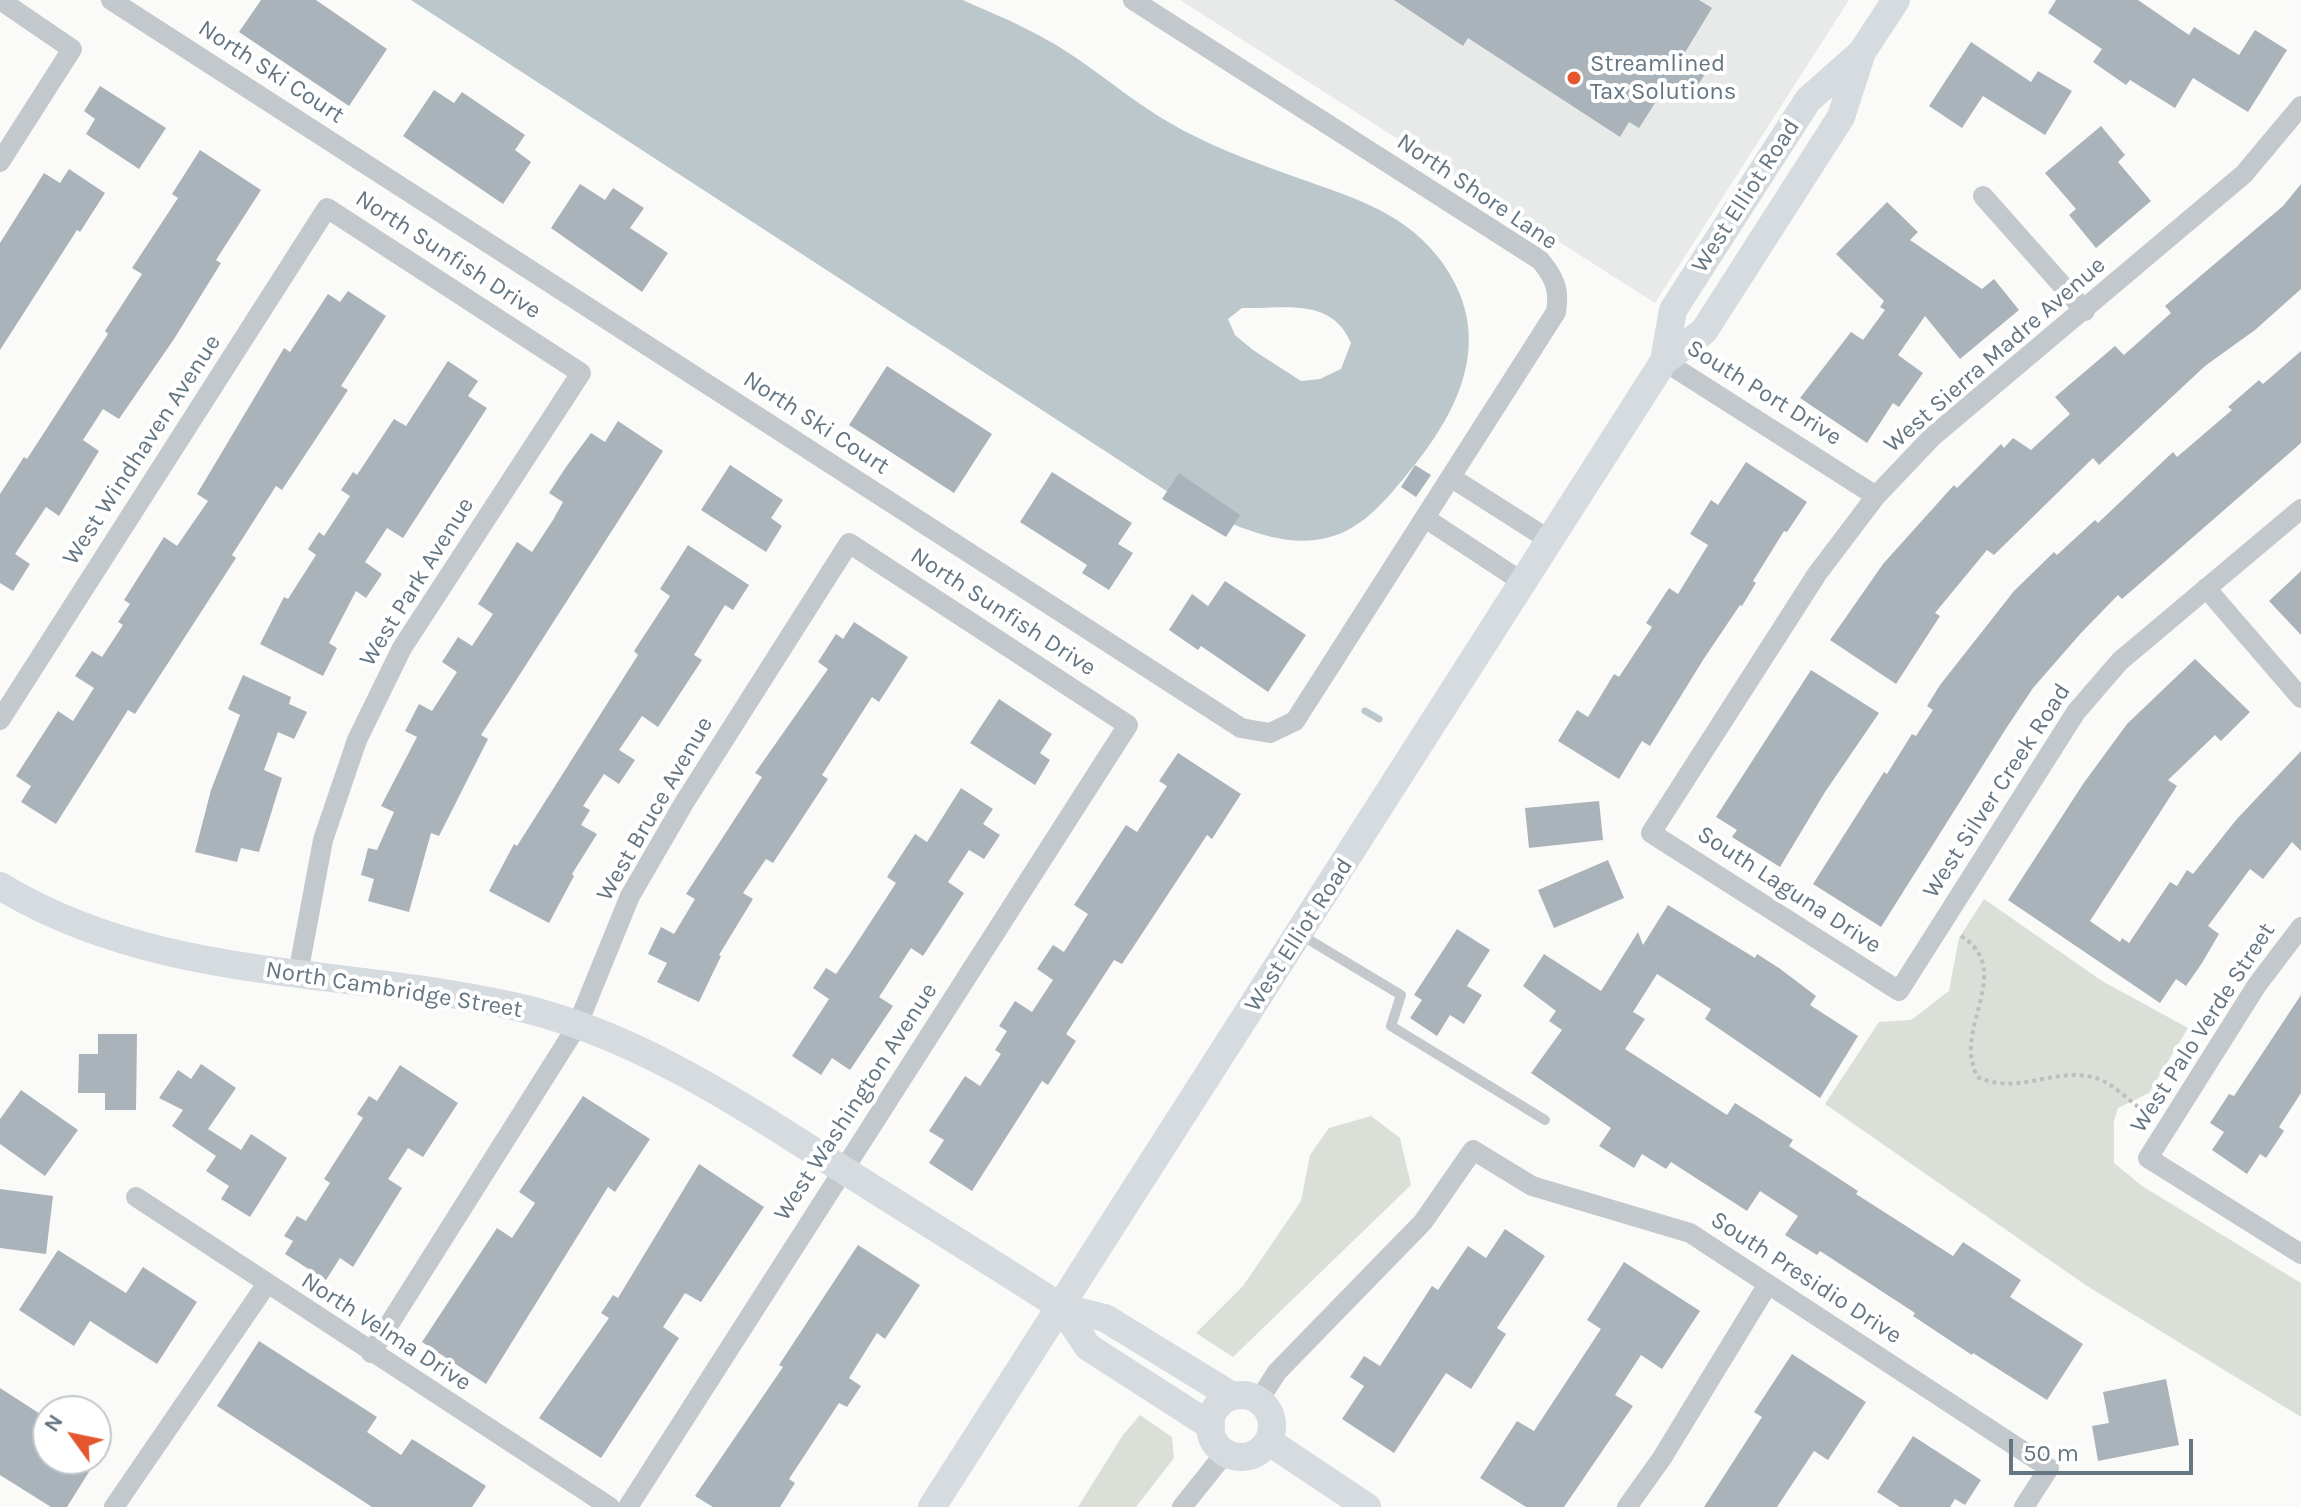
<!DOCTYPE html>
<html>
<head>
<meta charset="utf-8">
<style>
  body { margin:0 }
  #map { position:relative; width:2301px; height:1507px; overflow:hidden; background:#fafaf8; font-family:Karla,sans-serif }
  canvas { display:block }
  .north { position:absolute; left:32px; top:1395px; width:80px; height:80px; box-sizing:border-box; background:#fff; border:2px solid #c1c8cd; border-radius:50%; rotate:303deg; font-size:22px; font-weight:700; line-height:32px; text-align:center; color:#657683 }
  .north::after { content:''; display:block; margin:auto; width:28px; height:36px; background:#e4572e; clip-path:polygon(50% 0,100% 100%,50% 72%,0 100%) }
  .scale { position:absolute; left:2009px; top:1439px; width:184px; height:36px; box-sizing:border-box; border:4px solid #657683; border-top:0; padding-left:10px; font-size:24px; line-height:28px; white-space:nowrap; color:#657683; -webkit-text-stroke:6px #fff; paint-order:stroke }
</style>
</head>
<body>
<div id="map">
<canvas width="2301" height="1507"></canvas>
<div class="north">N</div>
<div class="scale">50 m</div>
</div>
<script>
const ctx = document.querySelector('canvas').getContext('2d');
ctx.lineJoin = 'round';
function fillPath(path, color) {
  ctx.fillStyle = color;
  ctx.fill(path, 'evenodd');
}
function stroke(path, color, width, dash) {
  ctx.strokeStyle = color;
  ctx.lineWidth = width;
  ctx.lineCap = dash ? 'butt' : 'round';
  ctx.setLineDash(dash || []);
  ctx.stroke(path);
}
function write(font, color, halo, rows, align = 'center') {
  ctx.font = font + ' Karla,sans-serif';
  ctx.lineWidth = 8;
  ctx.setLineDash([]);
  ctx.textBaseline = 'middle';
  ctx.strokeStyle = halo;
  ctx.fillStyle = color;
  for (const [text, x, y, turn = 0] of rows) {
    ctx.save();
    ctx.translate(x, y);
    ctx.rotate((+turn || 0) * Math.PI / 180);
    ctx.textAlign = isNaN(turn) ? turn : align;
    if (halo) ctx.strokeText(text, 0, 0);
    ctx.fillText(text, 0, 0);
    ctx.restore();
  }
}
const built = new Path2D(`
  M1180,0H1849L1655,303Z`);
const green = new Path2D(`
  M1984,899L2102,981L2188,1028L2149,1093L2118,1108L2114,1121V1163L2142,1186L2301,1283V1417L2087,1286L1825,1104L1879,1022L1911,1020L1949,991L1959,938Z
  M1371,1116L1400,1138L1411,1185L1233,1357L1196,1333L1243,1286L1301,1201L1310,1155L1329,1128Z
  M1140,1415L1172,1437L1174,1458L1136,1507H1078L1123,1435Z`);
const water = new Path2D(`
  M411,0H963C989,12 1015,22 1040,36C1086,60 1125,97 1170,123C1206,144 1248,160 1287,174C1341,194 1400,208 1438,257C1499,335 1460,412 1404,478C1384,502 1361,529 1330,537C1280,551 1229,522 1185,503ZM1242,308C1286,309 1331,297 1351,343L1341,369L1320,379L1301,381L1253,350L1235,335L1228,319Z`);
const stream = new Path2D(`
  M1365,711L1379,719`);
const building = new Path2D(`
  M261,0H316L387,49L349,106L239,32Z
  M1394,0H1699L1712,8L1684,54L1696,61L1693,66L1705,74L1694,91L1682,83L1670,92L1664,89L1639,128L1629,122L1620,137L1468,38L1463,46Z
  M2056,0H2138L2189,35L2194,27L2239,55L2255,30L2287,50L2248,112L2193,78L2175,108L2130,80L2126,85L2093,62L2102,49L2048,13Z
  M1971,42L2031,82L2038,71L2072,91L2045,135L1983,96L1962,128L1929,106Z
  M100,86L166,128L139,169L86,134L95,119L84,111Z
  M434,90L454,103L462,92L525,135L515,150L531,162L503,204L403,136Z
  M2101,126L2125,155L2118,162L2151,201L2096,248L2069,215L2076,209L2045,173Z
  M200,150L261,190L216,260L221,263L174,339L119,419L103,409L83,440L99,451L59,516L46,507L15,554L30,564L13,591L0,583V494L24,457L27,459L108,334L105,331L142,274L132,268L178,198L172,194Z
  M69,169L105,193L80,232L77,230L0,350V243L44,173L60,183Z
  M580,184L605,200L613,188L644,208L630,228L668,253L642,292L551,228Z
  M2301,184V289L2255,330L2205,366L2099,465L2093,458L1994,555L1987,550L1935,613L1940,616L1896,684L1830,640L1883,564L1954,485L1957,488L2001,444L2004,448L2013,438L2031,450L2070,414L2055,397L2115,346L2124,355L2171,313L2165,306L2283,206Z
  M1887,202L1918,232L1910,240L1982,289L1994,279L2019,310L1960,359L1925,316L1898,355L1923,373L1899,407L1893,403L1867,443L1800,398L1851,332L1863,340L1885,310L1880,307L1884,301L1836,254Z
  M348,291L386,316L341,386L348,390L282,490L276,486L232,555L236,558L135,714L128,710L56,824L21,802L31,786L16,776L58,711L73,721L94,688L75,676L92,651L102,657L123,625L118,622L130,604L124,600L164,537L177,546L208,501L197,494L284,348L290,352L328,294L340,302Z
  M2301,351V443L2122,599L2118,595L2081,633L2033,688L2007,727L1881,927L1813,884L1884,772L1887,774L1912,734L1916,736L1933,710L1927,706L1940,685L2014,591L2054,552L2057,555L2095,520L2098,523L2173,452L2177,457L2232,410L2228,407L2259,380L2263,384Z
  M448,361L478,381L468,396L487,408L403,538L387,528L365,562L382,574L366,598L356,591L329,643L337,648L323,676L260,644L284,597L288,599L316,555L308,549L319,532L324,536L350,496L341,490L353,472L357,475L394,419L406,426Z
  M887,366L992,434L954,493L849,425Z
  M618,421L663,451L481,735L488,739L439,836L431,833L409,912L368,901L374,879L361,875L368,848L377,850L394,812L381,806L417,737L405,731L419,704L432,711L457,672L442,662L458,637L472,646L493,614L478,604L517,542L532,552L553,520L563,502L549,493L566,467L591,433L605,442Z
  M1746,462L1807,502L1787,532L1784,531L1753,581L1756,583L1742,606L1740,605L1703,660L1650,746L1642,741L1619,779L1558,741L1577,710L1588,717L1614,674L1619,677L1652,627L1646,623L1669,588L1678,594L1708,545L1690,534L1711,500L1718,505Z
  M730,465L783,500L771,518L782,526L766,552L701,510Z
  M1415,465L1431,475L1416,497L1401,487Z
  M1052,472L1132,523L1118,544L1133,553L1109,590L1082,573L1087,565L1020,522Z
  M1179,473L1240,515L1226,537L1162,499Z
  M688,545L749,585L733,610L725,605L694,655L702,660L658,727L642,716L619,750L635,760L619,784L604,774L583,806L590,810L581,825L597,834L572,874L574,876L549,923L489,891L514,844L517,846L638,655L634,651L670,596L660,589Z
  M2301,571V635L2269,601Z
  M1225,581L1306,635L1268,692L1201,646L1198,650L1169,630L1192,594L1208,606Z
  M854,622L908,657L879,702L872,697L822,775L828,779L773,863L766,859L743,893L753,899L719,955L721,956L699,1002L657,982L667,963L648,954L661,927L674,934L695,899L686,894L762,777L755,773L828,669L818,662L836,634L843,639Z
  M2195,659L2250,712L2221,741L2215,735L2168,780L2177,786L2090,921L2120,942L2122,938L2129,943L2170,882L2177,886L2187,870L2193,874L2236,820L2301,751V851L2292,842L2263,879L2250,869L2208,926L2219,934L2202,963L2186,986L2176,979L2160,1003L2008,900L2083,784L2127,724Z
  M1811,670L1879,713L1825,792L1780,867L1732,837L1737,830L1716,817Z
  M243,675L291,697L289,704L307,712L294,739L278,732L264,770L282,778L259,852L241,848L237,862L195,852L211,790L240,715L228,709Z
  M999,699L1052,734L1040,753L1050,760L1035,785L970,743Z
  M1178,753L1241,794L1212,839L1207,835L1122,964L1114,960L1066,1034L1076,1041L1048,1085L1042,1081L972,1191L929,1163L944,1140L929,1131L965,1076L980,1086L1001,1054L995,1050L1007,1031L999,1026L1015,1001L1032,1012L1053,980L1037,969L1053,945L1064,952L1088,914L1074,905L1126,825L1137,832L1167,786L1159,781Z
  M961,788L993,809L983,824L1000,835L984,859L969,850L948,882L964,893L923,956L911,948L879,997L893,1006L850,1070L832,1058L821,1075L792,1056L829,999L813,988L826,968L836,974L851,952L896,883L887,877L915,834L927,842Z
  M1599,801L1603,840L1529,848L1525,808Z
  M1608,860L1624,898L1554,928L1538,890Z
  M1668,905L1755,958L1757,954L1779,968L1816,996L1810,1005L1858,1036L1820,1098L1705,1019L1711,1009L1657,974L1633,1012L1645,1019L1625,1049L1727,1115L1735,1103L1793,1140L1789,1146L1858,1191L1856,1194L1953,1256L1963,1242L2021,1280L2010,1297L2083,1344L2047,1400L1973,1353L1972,1355L1913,1316L1915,1313L1820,1251L1817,1255L1785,1235L1798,1216L1760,1191L1747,1211L1671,1162L1666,1169L1642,1154L1634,1168L1599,1146L1611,1128L1531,1073L1562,1030L1549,1021L1556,1011L1523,986L1544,954L1601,991L1638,932L1643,945Z
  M1457,929L1490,950L1467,986L1482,995L1464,1024L1450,1015L1437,1036L1410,1018L1422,1000L1414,995Z
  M2301,995V1093L2279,1127L2284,1131L2266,1158L2260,1154L2247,1174L2212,1150L2224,1132L2210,1123L2229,1094L2234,1096Z
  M98,1034H137L136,1110H105V1093H78L79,1054H98Z
  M201,1064L236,1088L208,1129L241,1150L251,1134L287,1158L250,1217L221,1199L229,1186L206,1171L216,1156L172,1126L183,1110L159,1098L178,1070L191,1079Z
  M400,1065L458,1103L423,1157L408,1148L388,1179L402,1188L353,1267L340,1258L326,1280L285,1254L293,1241L284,1236L297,1216L306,1221L330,1183L324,1179L363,1118L357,1114L369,1096L377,1101Z
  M21,1090L78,1130L45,1176L0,1144V1119Z
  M583,1096L650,1139L615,1192L608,1187L486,1384L422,1342L497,1228L512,1238L535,1203L519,1192Z
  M699,1164L764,1207L701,1302L685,1293L663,1327L679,1338L601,1458L539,1418L609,1318L601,1313L613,1295L618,1298Z
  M0,1189L53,1196L46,1254L0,1248Z
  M1505,1229L1545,1256L1497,1328L1506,1334L1471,1389L1446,1373L1394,1453L1342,1419L1364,1386L1350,1377L1364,1356L1380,1366L1432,1286L1438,1290L1468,1246L1486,1258Z
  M858,1245L920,1285L885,1339L877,1333L849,1378L861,1386L847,1407L839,1403L789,1479L795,1483L780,1507H713L695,1496L783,1367L779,1365Z
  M58,1250L126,1293L143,1267L197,1302L157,1364L90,1321L74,1346L19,1310Z
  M1624,1262L1700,1311L1662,1369L1641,1355L1615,1395L1633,1406L1564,1507H1526L1480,1478L1517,1421L1534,1431L1601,1329L1587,1320Z
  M259,1341L377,1417L367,1432L401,1455L412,1439L486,1486L472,1507H372L217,1406Z
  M1792,1354L1866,1402L1828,1460L1814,1451L1777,1507H1704L1762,1417L1754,1412Z
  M2166,1379L2179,1445L2098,1461L2092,1426L2109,1423L2103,1392Z
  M0,1388L48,1419V1459H97L67,1507H51L0,1475Z
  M1913,1436L1981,1480L1965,1505L1955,1499L1950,1507H1900L1877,1492Z`);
const path = new Path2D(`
  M1961,936C2005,963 1973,1007 1971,1046C1970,1057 1973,1066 1977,1077C2020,1096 2054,1066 2096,1078C2113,1083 2133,1104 2148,1115`);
const lane = new Path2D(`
  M1301,935L1401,995L1391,1026L1545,1120`);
const street = new Path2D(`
  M0,0L72,49L0,162
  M111,0L1241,728L1270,733L1295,721L1556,312C1560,289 1554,277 1540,260L1133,0
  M2301,106L2244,174L1932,437L1876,496L1817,574L1651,833L1899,991L2076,712L2120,661L2301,509
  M1983,196L2085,311
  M1664,361L1876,496
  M1452,478L1551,541
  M1425,518L1524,583
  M2206,588L2301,698
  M0,720L327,208L581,373L402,648L357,740L323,840L298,974
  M2301,927L2257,985L2148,1158L2301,1254
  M136,1197L610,1507
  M371,1353L577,1026L630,896L684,803L849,543L1128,725L628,1507
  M1259,1400L1277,1372L1423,1222L1473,1150L1532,1186L1690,1233L2049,1468L2024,1507
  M114,1507L266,1285
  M1182,1507L1226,1452
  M1627,1507L1662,1458L1768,1284`);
const secondary = new Path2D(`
  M1664,361L1673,310L1808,100L1861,53
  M0,886C158,982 340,967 513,1006C627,1031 729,1097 826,1159C904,1208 983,1257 1061,1307L1105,1318L1232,1396
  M1061,1307L1088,1347L1211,1426
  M1210 1426a31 31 0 1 1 62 0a31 31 0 1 1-62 0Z
  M1268,1441L1367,1507
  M932,1507L1664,361L1704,331L1841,117L1862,52L1896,0`);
const markers = [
  [1574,78,8,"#e4572e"]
];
const poiNames = [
  ["Streamlined",1590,64],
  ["Tax Solutions",1590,92]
];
const streetNames = [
  ["North Ski Court",271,72,33],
  ["North Shore Lane",1477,192,34],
  ["West Elliot Road",1746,196,-57],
  ["North Sunfish Drive",448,255,33],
  ["West Sierra Madre Avenue",1995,355,-41],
  ["South Port Drive",1764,393,32],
  ["North Ski Court",816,423,33],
  ["West Windhaven Avenue",142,450,-57],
  ["West Park Avenue",417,582,-58],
  ["North Sunfish Drive",1003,612,33],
  ["West Silver Creek Road",1997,791,-57],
  ["West Bruce Avenue",655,809,-60],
  ["South Laguna Drive",1789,890,33],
  ["West Elliot Road",1299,935,-57],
  ["North Cambridge Street",394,990,9],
  ["West Palo Verde Street",2203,1028,-57],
  ["West Washington Avenue",856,1102,-57],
  ["South Presidio Drive",1806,1278,33],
  ["North Velma Drive",386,1332,33]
];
fillPath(built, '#e8e9e9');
fillPath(green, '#dadfd7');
fillPath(water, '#bbc7cb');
stroke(stream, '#bbc7cb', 7);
fillPath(building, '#aab3b9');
stroke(path, '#bbbfc2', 4, [4, 4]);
stroke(lane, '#c3c8cc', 10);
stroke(street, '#c3c8cc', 20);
stroke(secondary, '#d6dbdf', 28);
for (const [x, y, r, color] of markers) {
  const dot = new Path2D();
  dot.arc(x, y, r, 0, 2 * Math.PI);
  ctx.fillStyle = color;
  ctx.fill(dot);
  stroke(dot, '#fff', 3);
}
write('24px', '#657683', '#fff', poiNames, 'left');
write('24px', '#657683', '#fff', streetNames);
</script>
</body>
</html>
